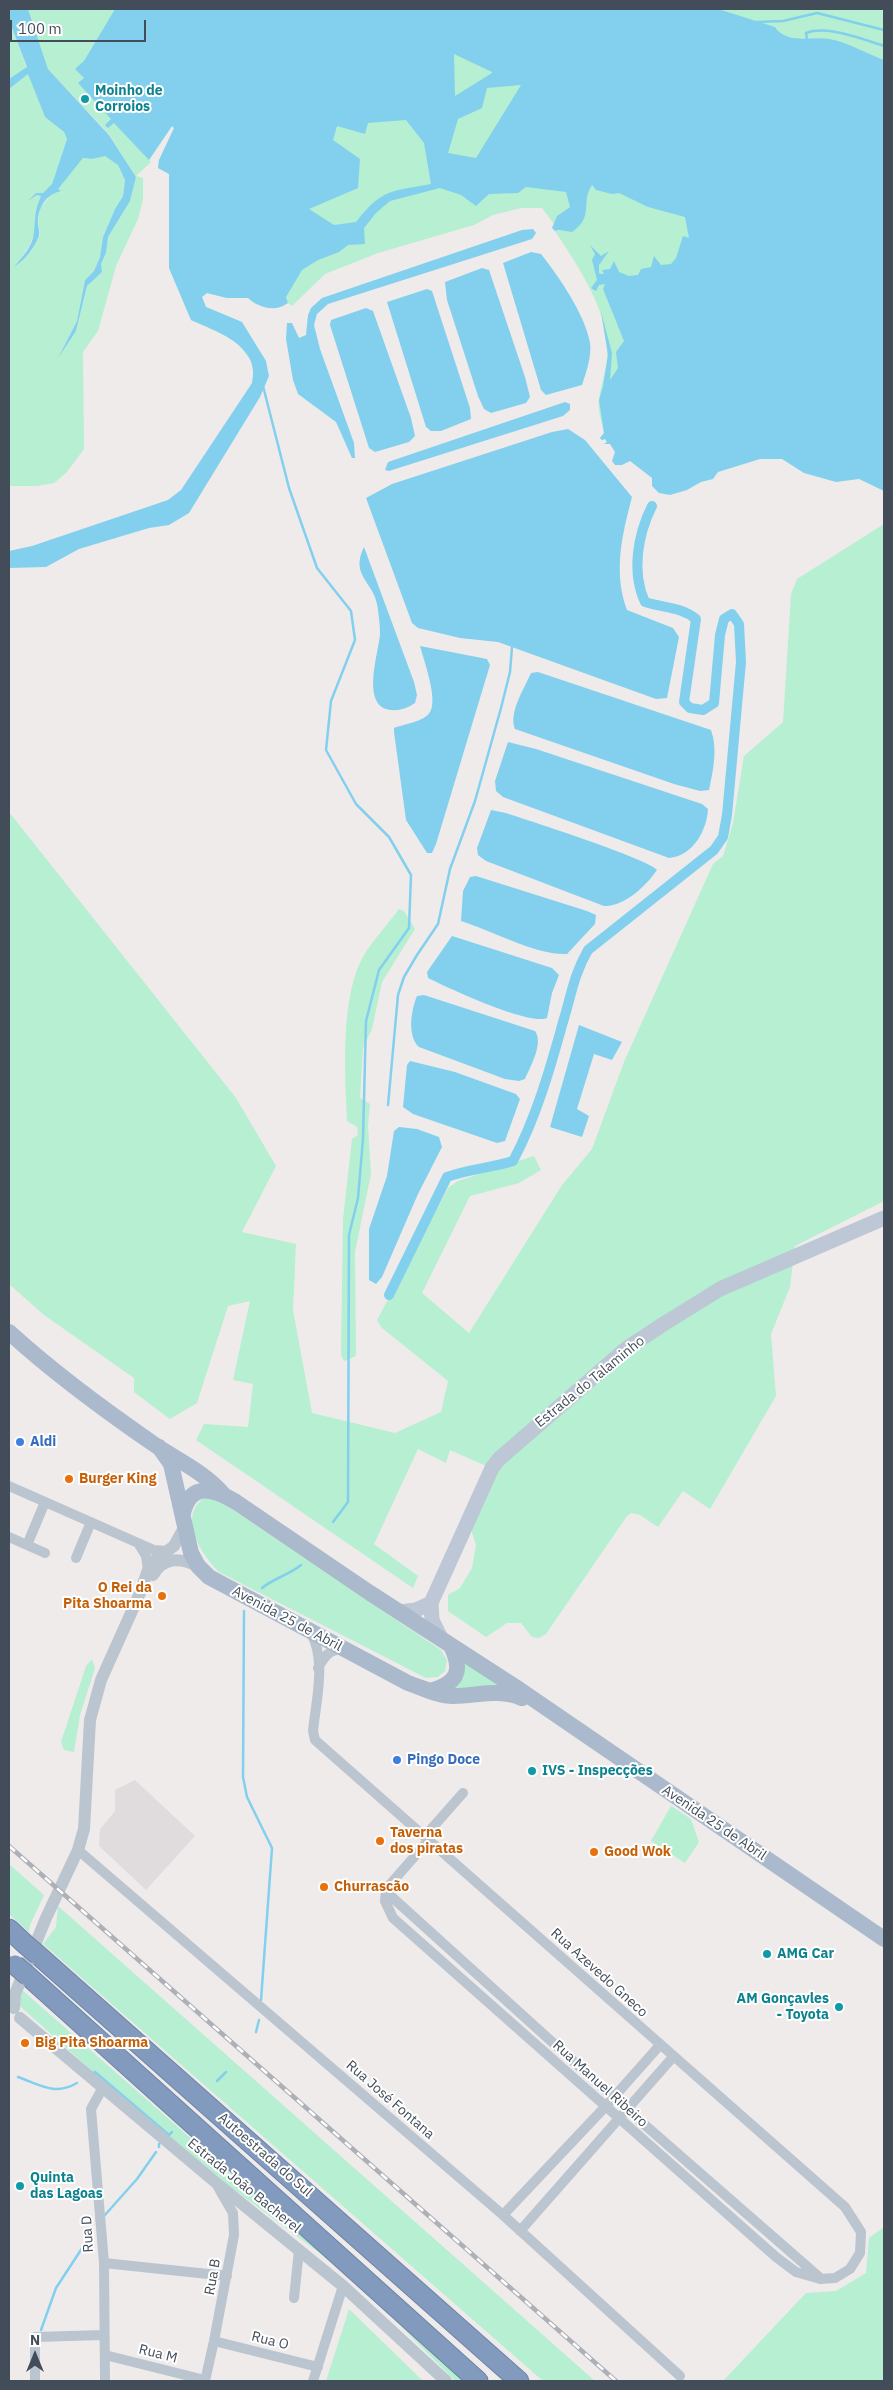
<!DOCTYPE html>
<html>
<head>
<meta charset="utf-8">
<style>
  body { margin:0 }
  #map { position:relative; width:893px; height:2390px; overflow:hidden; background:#efebeb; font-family:"IBM Plex Sans",sans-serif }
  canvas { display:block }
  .frame { position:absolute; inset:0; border:10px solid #434d59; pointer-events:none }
  .north { position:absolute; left:10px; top:2330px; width:50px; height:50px; -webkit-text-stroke:4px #fff; paint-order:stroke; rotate:0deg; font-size:14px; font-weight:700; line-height:20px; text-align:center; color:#434d59 }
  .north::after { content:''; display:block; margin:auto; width:18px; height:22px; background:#434d59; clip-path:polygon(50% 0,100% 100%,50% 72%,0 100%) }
  .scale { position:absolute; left:10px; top:20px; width:136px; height:22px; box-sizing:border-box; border:2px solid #434d59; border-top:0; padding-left:6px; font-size:15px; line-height:18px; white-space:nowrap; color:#434d59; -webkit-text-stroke:4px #fff; paint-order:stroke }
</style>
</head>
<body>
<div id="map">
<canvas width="893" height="2390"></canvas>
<div class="frame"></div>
<div class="north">N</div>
<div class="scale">100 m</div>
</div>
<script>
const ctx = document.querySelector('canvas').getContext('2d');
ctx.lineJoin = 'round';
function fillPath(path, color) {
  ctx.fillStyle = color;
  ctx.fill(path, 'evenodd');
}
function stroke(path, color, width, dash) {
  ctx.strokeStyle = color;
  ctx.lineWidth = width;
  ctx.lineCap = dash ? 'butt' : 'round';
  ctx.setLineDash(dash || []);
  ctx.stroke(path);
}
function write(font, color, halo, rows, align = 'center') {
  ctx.font = font + ' "IBM Plex Sans",sans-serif';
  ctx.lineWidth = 4;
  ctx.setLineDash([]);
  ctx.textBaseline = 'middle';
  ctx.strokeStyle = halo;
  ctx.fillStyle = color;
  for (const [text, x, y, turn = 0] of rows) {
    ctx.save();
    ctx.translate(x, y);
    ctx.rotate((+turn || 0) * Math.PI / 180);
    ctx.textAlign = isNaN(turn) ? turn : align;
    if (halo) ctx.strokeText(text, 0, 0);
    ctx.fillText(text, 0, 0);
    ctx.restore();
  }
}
const education = new Path2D(`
  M135,1780L195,1836L146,1890L99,1846L100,1829L115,1811V1790Z`);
const green = new Path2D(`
  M28,9H170L83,87L103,109L184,9L364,62L256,305L248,298H227L207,293L202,297L206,307L242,322L252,362L235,340L191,320L169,268V174L158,168L159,160L174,129L172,126L149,160L151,162L136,176L143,178V199L138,219L116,266L98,331L83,352L84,449L66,473L54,483L37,486H9V89L28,73L45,117L64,132L67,139L52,184L43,193H36L31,199L37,195L41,196C32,213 38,219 34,234C30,247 23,255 16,265L31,251L40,235L38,222L40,208L83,158L92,159L105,155L118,165L125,180L123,196L115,209L103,237L100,257L94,271L85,280L77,321L61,352L76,331L87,286L102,272L101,264L106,253L108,237L130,201L136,177L109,134L48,69Z
  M631,9H884V181Z
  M9,20L27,68L9,79Z
  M454,40L561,101L570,207L557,216L554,224L542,208H521L493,215L474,225L378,253L325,274L292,306L288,303L272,258L334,117Z
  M733,148L615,452L610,444H604L607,442L605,439L602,440L600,438L604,433C602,423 597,409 599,399C601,385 606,371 607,357C611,314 578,266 555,231L564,230L579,176Z
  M884,524V1201L795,1246L790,1287L771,1334L776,1396L710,1509L683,1491L658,1527L640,1515L631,1513L627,1516L546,1634L539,1638L532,1637L521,1623H507L486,1637L448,1611V1595L460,1588L472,1568L476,1545L471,1529L486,1466L450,1450L446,1463L418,1449L374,1544L418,1576L413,1588L196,1440L204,1424L248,1427L253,1384L233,1380L250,1301L228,1306L197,1403L170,1419L134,1392V1378L44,1315L9,1284V812L236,1098L276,1166L242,1232L296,1244L293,1310L312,1413L395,1433L441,1412L448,1381L382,1328L377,1320L448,1188L458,1181L534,1156L541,1170L519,1183L470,1196L422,1293L469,1333L562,1185L592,1149L624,1062L713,864L723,856L733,823L744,756L783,722L791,594L797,579Z
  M399,909L404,911L415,929L382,982L372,1029L363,1048L360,1098L370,1104L368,1126L371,1174L355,1252L356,1356L344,1361L341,1355L343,1219L352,1139L358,1135L357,1127L347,1121C345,1074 340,995 364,955C374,939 388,924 399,909Z
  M204,1498L217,1499L441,1650L447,1660L445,1671L438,1677L426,1678L219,1572C202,1555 177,1517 204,1498Z
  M461,1658L506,1688L453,1693Z
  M92,1659L95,1668L80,1715L74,1752L64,1750L61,1742L86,1666Z
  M671,1806L691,1819L699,1842L685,1863L651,1841Z
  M9,1864L44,1895L30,1925L29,1932L9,1914Z
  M58,1906L595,2381H543L43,1944L56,1927Z
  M21,1989L329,2260L232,2188L113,2090L20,2006Z
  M884,2227V2381H723L806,2293L836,2291L866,2273L869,2238Z
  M349,2309L423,2381H326Z
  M391,2316L464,2381H455Z`);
const water = new Path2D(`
  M9,9H28L48,69L109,135L136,177L130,201L108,237L106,253L101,264L102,272L87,286L76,331L58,358L77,321L85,280L94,271L100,257L103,237L115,209L123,196L125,180L118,165L105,156L92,159L83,158L58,189L61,191C46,194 37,209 38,224C38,227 40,232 39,236C34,248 26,259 14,267C23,256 33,246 34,232C36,216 34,211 41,196L37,195L28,201L36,193H43L52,184L67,139L64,132L45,117L28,74L9,89V79L27,67L9,20Z
  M115,9H718L775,27C787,45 811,36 829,39C848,42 867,54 884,60V491L859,479L836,482L804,473L782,459H760L718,472L713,479L701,482L687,490L670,495L659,493L652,486V478L630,461L622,465H615L612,461L615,452L610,444H604L607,442L605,439L602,440L600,438L604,433L599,400L603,386L608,355L601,312L612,353L610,380L618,368L616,352L624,341L603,289L605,284L599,285L596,291L591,288L597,280L592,260L595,254L590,245L601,256L609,251L599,265V273L601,274H604L602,270L610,269L614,261L619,272L629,276L638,275L641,269L651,267L654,256L661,265L671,264L676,258L683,236L689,238L685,217L648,207L619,193L612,194L596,190L592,185C580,202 595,216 572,232L559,230L555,231L552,228L557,216L570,207L566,192L526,187L518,193L489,194L476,206L461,195L440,188L390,201L376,213L364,228L365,244L348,245L339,252L318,260L302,270L286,297L288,303C275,313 258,307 248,298H227L207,293L202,297L206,307L242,322L266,361L269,376L260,397L189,513L169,525L149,528L79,549L46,567L9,568V551L32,546L168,500L181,490L252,383C261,346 218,332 191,320L169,268V174L158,168L159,160L174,128L172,126L149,160L114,123L108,128L105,125L111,119L78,83L84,78L75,69L84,61ZM454,54L492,72V73L455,96ZM521,85L476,158L448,153L458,119L482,108L487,88ZM406,120L424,143L431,184C390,192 383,188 356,222L334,225L309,209L358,188L360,159L333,140L337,126L365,134L368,123Z
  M533,229L536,233L532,239L328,304L317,314L314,325L320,349L354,443L355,458H352L336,422L298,394L293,380L286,339L287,323H292L299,338L306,335L308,315L311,308L322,298L522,230Z
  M531,252L541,254C559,277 585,314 590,343C592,356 586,373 582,385L546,395L541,390L503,263Z
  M482,268L489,270L525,377L530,397L526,403L491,413L484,409L478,396L447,300L445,282Z
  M427,289L432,291L470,408L471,419L441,431H431L426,427L387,302Z
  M366,308L373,311L411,418L415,436L409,442L375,452L369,448L330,325L331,320Z
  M565,402L570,404V410L563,416L389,471L385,470L388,462Z
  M568,429L585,440L632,497C622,535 613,572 627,610L673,628L679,637L667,698L656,699L498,642L460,638L418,628L412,623L366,498L392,484L552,432Z
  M364,547L414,682L417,695L415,703C406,709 397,712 386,709C362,701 379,651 380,634C380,626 379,618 378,610C376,582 349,577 364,547Z
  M420,646L487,659L490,665L436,844L432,853H427L406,820L394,732V728C404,724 424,722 430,712C438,699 424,661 420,646Z
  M538,672L711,730C718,749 713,771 709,790L700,791L674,784L515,729C508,713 525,687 531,673Z
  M508,742L536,749L702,804L708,809C707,830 693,856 669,858L503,797L496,791L495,781Z
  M491,810L506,813C527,820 649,859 657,870C646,886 624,907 604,906L486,861L478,855L477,848Z
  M476,876L587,911L596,915L595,924L567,954C538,956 490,930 461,921L463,891L470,877Z
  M452,936L552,968L559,975L552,993L547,1018C530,1026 448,988 428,978L427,972Z
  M424,995L535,1031C544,1043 530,1067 525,1079L519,1081L505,1079L419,1047C407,1036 411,1010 417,996Z
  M579,1025L622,1042L612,1060L594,1054L577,1109L589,1116L582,1137L550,1127Z
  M410,1061L455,1072L516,1094L520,1099L505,1141L497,1143L413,1114L403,1107L407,1065Z
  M399,1127L417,1129L439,1137L442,1147L418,1194L382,1277L376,1284L369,1280V1229L387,1176L394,1131Z`);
const stream = new Path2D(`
  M757,22L783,21L817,13L884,30
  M807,39L806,33C827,25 863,39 884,46
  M263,386L289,488L317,568L351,611L355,640L331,701L326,750L356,804L389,837L411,875L409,928L379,970L366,1021L363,1139L358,1198L349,1235L348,1502L333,1522
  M388,1105L398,995L404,977L417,955L438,924L450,869L475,801L501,708L510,672L512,647
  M262,1588C274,1578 289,1575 301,1565
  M244,1611L243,1777L247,1797L272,1848L261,2000
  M256,2032L259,2020
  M93,2074L95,2072L169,2135L172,2132
  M18,2077C40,2085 55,2096 77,2083
  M217,2081L226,2072
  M159,2147V2144
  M104,2216L137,2179L156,2152
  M41,2330L56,2288L92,2233`);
const canal = new Path2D(`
  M389,1295L447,1177C468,1169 491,1168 513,1161C536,1118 550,1069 563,1022C571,996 574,974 588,950L714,850L723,837L727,815L741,662L739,624L732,614L724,619L720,635L714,703L703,710L690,708L684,702L696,619C681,607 664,608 645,602C631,572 638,534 652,506`);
const minor = new Path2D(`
  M9,1486L138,1543
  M9,1537L45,1553
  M27,1545L45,1502
  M76,1558L91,1522
  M148,1570L146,1556L138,1543L154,1550L168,1551
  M310,1632C327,1658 316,1701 313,1731L315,1740L845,2207L861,2232L860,2253L850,2269L835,2278L820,2279L796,2272L776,2257L393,1918L385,1901L386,1889
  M318,1668C324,1657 330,1648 343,1650
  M425,1836L463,1793
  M78,1850L503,2215L680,2376
  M386,1889L394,1899L614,2098L818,2276
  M386,1889L429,1840
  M102,2089L91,2109L104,2263L105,2381
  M503,2215L605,2107L660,2045
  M520,2231L673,2057
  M104,2263L227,2276
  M294,2298L299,2250
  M214,2341L318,2367
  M105,2355L205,2380
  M35,2381V2337L104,2335
  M205,2381L214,2341L234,2235L233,2213L218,2187
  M313,2381L343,2286`);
const tertiary = new Path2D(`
  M153,1575C164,1556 181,1558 198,1566
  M14,2008L15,1994L46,1918L78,1850L84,1829L90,1720L101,1680L140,1593L148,1570L155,1560L174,1546L184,1528
  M20,2018L214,2181L343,2286L446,2381`);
const secondary = new Path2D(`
  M400,1612L416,1610L431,1603
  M442,1640L432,1620L431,1603L492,1468L499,1459L627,1348L662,1325L720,1289L884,1218`);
const primary = new Path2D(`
  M9,1332C55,1374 107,1412 158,1447C181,1462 205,1473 223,1494
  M159,1447L171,1464L191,1553L198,1566L209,1577L408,1683C423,1688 438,1696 453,1696C478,1696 498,1688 522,1698
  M183,1513C191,1481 214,1489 236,1502L370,1593L520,1690L884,1939
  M430,1691C456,1684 464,1672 451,1646`);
const motorway = new Path2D(`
  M9,1929L25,1944
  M38,1955L519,2381
  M28,1976L478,2381`);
const rail = new Path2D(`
  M9,1846L616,2381`);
const motorwayBridge = new Path2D(`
  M25,1944L38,1955
  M15,1965L28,1976`);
const markers = [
  [85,99,5,"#0f9aa8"],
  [20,1442,5,"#3f7fe0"],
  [69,1479,5,"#e8710a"],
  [162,1596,5,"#e8710a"],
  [397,1760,5,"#3f7fe0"],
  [532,1771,5,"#0f9aa8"],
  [380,1841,5,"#e8710a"],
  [594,1852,5,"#e8710a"],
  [324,1887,5,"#e8710a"],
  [767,1954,5,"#0f9aa8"],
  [839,2007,5,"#0f9aa8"],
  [25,2043,5,"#e8710a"],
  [20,2186,5,"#0f9aa8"]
];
const cultureNames = [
  ["Moinho de",95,91],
  ["Corroios",95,107],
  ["IVS - Inspecções",542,1771],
  ["AMG Car",777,1954],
  ["AM Gonçavles",829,1999,"right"],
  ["- Toyota",829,2015,"right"],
  ["Quinta",30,2178],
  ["das Lagoas",30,2194]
];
const streetNames = [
  ["Estrada do Talaminho",590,1382,-39],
  ["Avenida 25 de Abril",287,1619,28],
  ["Avenida 25 de Abril",714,1823,34],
  ["Rua Azevedo Gneco",599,1973,42],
  ["Rua Manuel Ribeiro",600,2084,42],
  ["Rua José Fontana",390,2100,41],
  ["Autoestrada do Sul",265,2155,41],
  ["Estrada João Bacherel",244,2186,39],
  ["Rua D",88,2234,-93],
  ["Rua B",213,2277,-80],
  ["Rua O",270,2341,14],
  ["Rua M",158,2354,14]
];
const shopNames = [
  ["Aldi",30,1442],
  ["Pingo Doce",407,1760]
];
const foodNames = [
  ["Burger King",79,1479],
  ["O Rei da",152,1588,"right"],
  ["Pita Shoarma",152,1604,"right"],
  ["Taverna",390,1833],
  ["dos piratas",390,1849],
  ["Good Wok",604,1852],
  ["Churrascão",334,1887],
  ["Big Pita Shoarma",35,2043]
];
fillPath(education, '#e0dcdd');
fillPath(green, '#b6efd1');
fillPath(water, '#82d0ee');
stroke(stream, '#82d0ee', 2.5);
stroke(canal, '#82d0ee', 10);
stroke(motorway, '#6c85a9', 21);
stroke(minor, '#bbc5cf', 10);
stroke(tertiary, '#bbc5cf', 12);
stroke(secondary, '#bdc7d6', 15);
stroke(primary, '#aab9cc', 16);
stroke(motorway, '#819abd', 19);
stroke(rail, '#adb0b6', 4.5);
stroke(rail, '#fff', 2.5, [8]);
stroke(motorwayBridge, '#6c85a9', 21, []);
stroke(motorwayBridge, '#819abd', 19);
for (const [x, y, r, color] of markers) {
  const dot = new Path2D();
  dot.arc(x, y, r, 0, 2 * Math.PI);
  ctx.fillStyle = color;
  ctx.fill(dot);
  stroke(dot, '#fff', 2);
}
write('bold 14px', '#0d838f', '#fff', cultureNames, 'left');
write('14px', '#434d59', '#fff', streetNames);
write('bold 14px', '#366cbe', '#fff', shopNames, 'left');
write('bold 14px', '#c56008', '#fff', foodNames, 'left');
</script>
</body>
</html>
